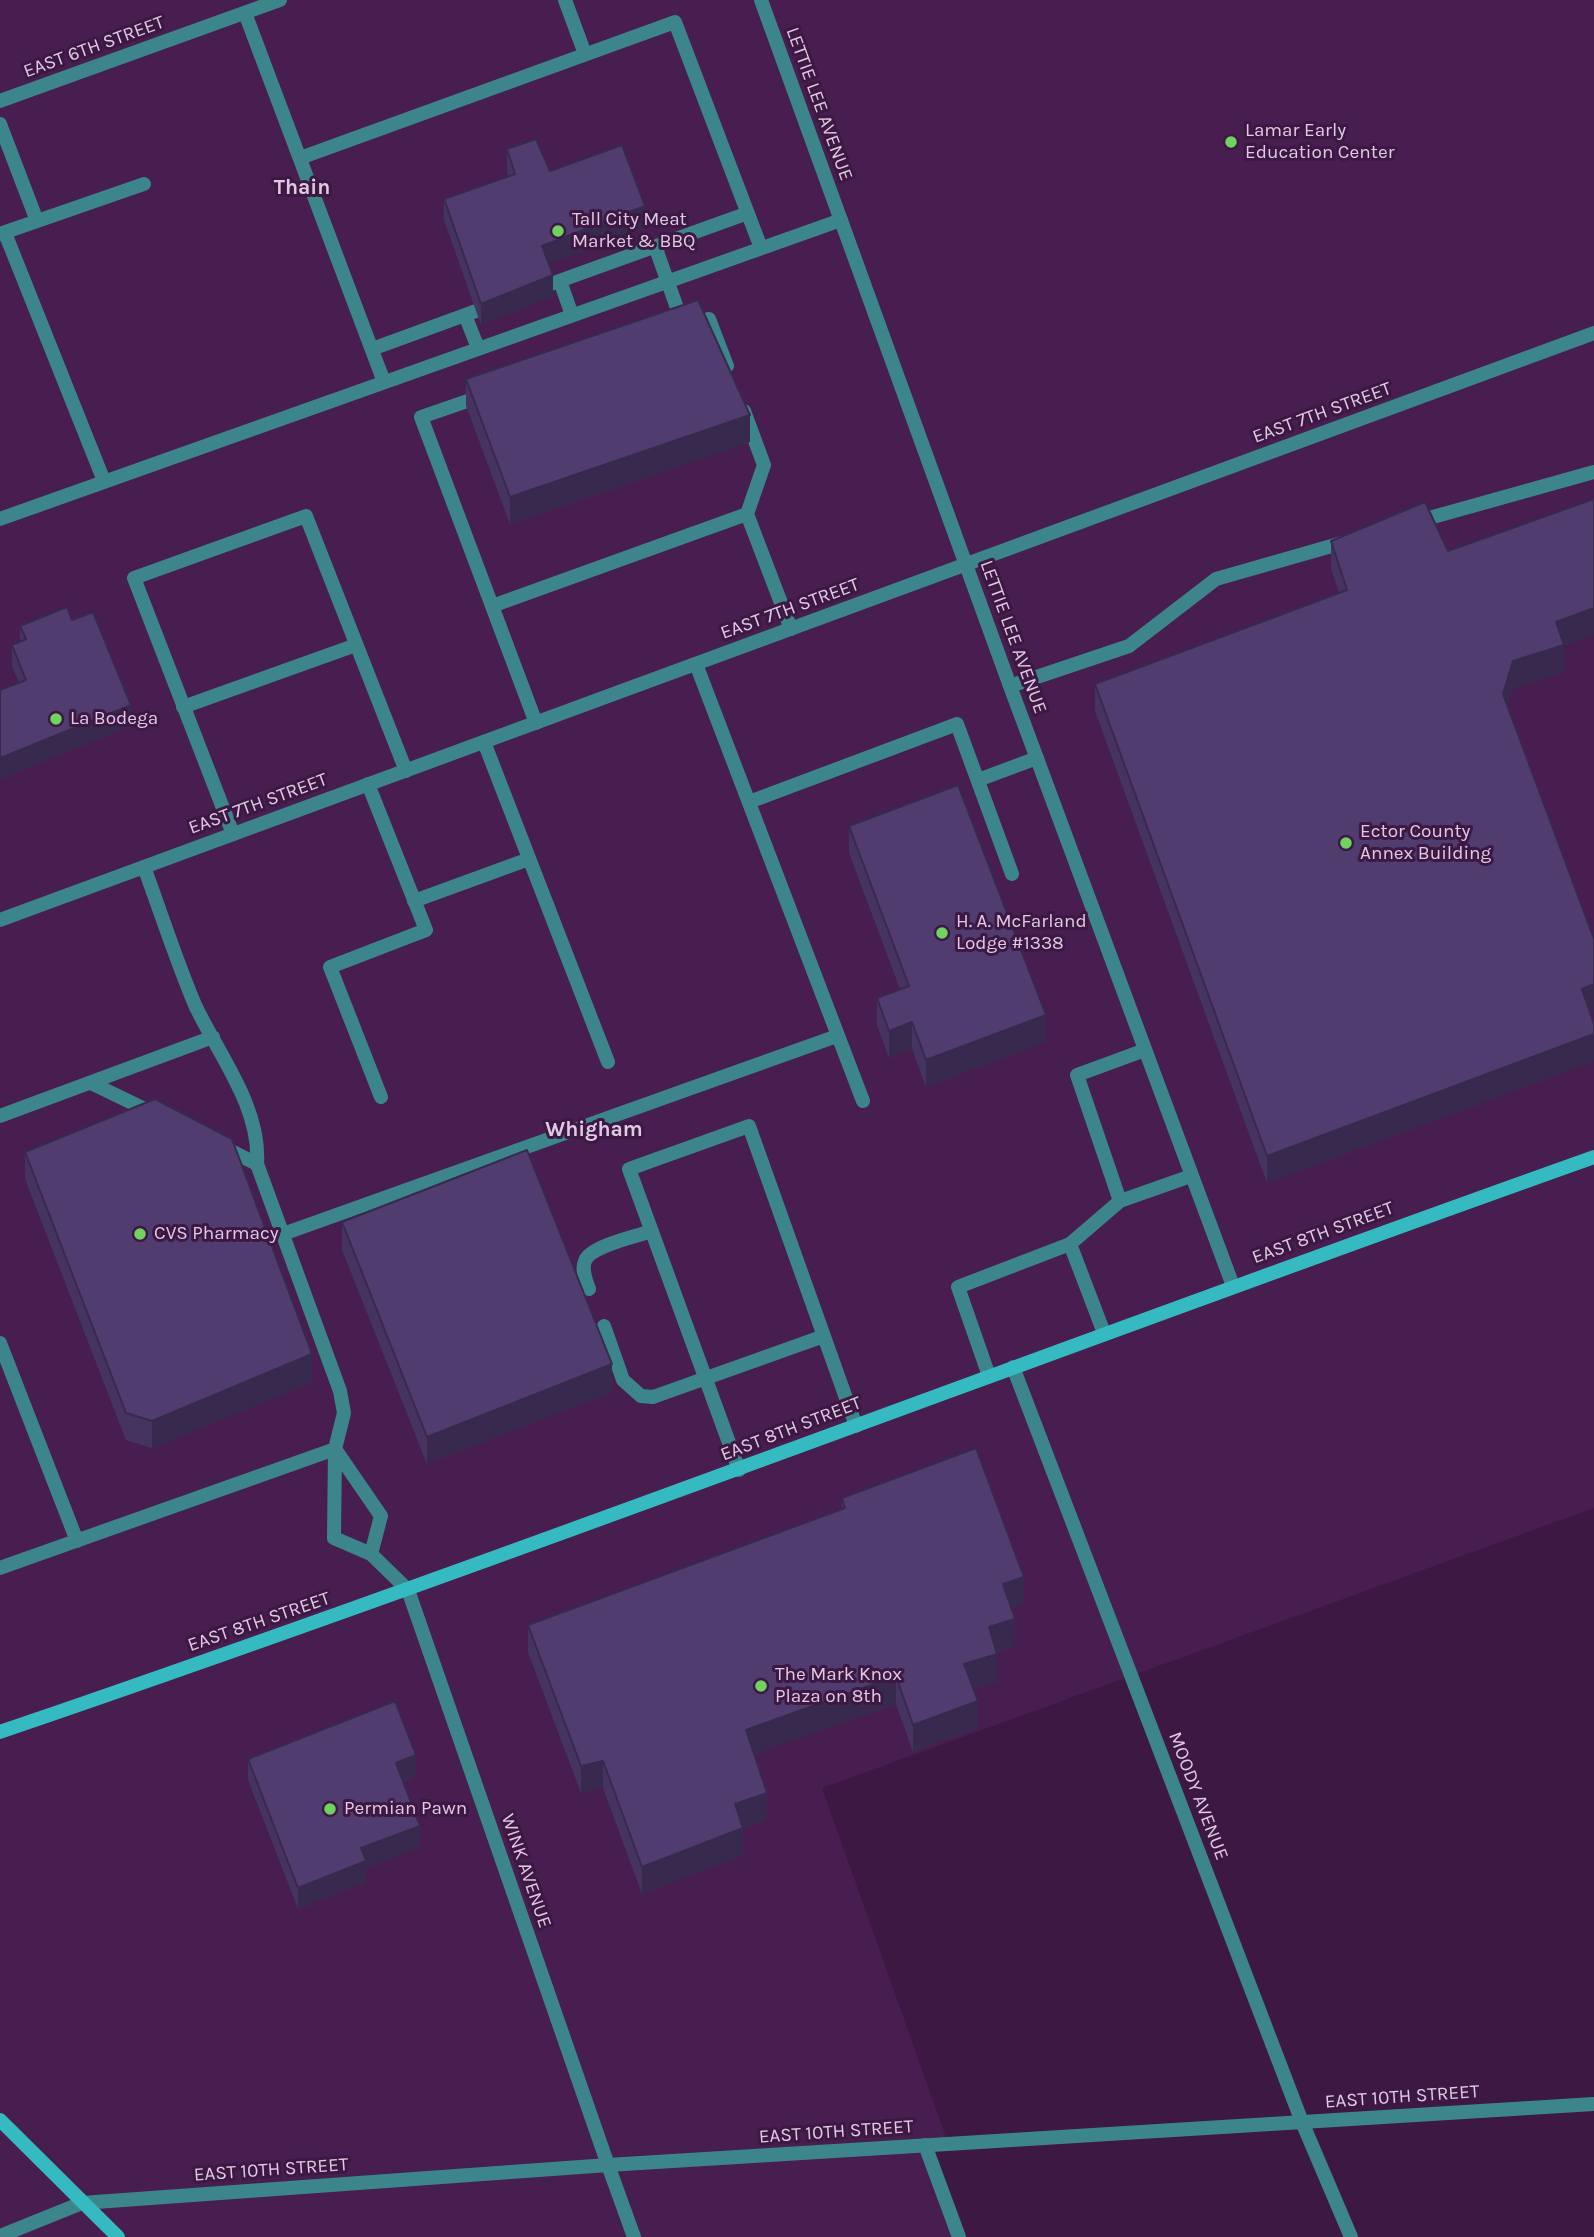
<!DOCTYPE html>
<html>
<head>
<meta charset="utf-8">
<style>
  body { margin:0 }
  canvas { display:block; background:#3c1843 }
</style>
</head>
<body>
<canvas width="1594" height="2237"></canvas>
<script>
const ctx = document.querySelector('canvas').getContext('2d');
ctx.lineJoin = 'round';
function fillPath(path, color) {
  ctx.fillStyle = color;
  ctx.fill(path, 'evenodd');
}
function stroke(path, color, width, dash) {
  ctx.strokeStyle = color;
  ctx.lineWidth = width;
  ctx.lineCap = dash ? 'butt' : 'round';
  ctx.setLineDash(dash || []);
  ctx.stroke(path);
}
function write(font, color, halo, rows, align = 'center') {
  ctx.font = font + ' Karla,sans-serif';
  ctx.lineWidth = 6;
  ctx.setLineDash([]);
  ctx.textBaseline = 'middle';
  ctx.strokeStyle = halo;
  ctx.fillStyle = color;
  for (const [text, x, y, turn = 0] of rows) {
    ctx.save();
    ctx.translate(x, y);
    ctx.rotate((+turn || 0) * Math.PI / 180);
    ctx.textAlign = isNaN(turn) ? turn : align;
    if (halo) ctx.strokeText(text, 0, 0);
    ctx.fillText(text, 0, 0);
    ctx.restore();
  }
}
const built = new Path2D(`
  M0,0H1594V1508L822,1788L948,2143L926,2145L959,2237H0Z`);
const service = new Path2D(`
  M565,0L585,54
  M245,13L384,382
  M0,124L37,221
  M300,158L675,22L761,248
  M5,233L104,481
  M0,234L144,184
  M655,246L682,322
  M560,281L572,315
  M548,285L748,213
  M465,315L478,348
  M690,325L709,319L727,366
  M372,349L476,311
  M482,396L421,417L536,723
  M747,514L791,629
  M0,519L841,220
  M1415,522L1594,472
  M492,606L747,514L764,465L744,411
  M696,664L863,1101
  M1010,686L1129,646L1216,579L1349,541
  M183,707L356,645
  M484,742L608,1062
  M978,780L1037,758
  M368,784L426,930L330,967L381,1097
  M749,802L957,724L1012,874
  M233,834L134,578L306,516L406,771
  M144,867C161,913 176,960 195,1005C218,1054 261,1107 257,1164L340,1391L344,1413L335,1449L334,1538L371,1554L408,1590
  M414,901L529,859
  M91,1083L155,1114
  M0,1116L213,1037
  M221,1146L257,1164
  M1120,1201L1077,1075L1145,1050
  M283,1234L837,1036
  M1070,1244L1104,1333
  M589,1289C586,1280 581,1270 585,1261C590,1246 637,1236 652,1231
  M604,1326L623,1380L641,1396L653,1397L824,1336
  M0,1343L77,1541
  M989,1376L958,1287L1070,1244L1120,1201L1191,1176
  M335,1449L381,1516L371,1554
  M739,1470L629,1169L749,1126L856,1426
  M0,1568L335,1449
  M608,2165L634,2237
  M0,2236L82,2203`);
const minor = new Path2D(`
  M761,0L1010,686L1233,1286
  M0,101L280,0
  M1013,1367L1302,2122L1351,2237
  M408,1590L608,2165
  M925,2145L959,2237`);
const tertiary = new Path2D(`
  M0,920L1594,333
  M82,2203L608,2165L1594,2104`);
const secondary = new Path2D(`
  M0,1732C535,1549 1062,1346 1594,1157
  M0,2120L118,2237`);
const wall = new Path2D(`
  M507,149L550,171L645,228L549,264L553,296L481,325L444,220V199L508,176L507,170Z
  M466,379L750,442L510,524L466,406Z
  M1331,541L1448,551L1564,646V672L1513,689L1507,706L1594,939V1011L1590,1013L1594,1024V1061L1267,1183L1095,711V684L1339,593L1331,568Z
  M72,620L131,726L0,779V690L19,683L12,666V645L20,642V626Z
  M849,826L1046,1042L926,1087L912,1049L889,1058L877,1025V998L900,989L849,853Z
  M25,1152L312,1382L152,1448L126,1440L25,1179Z
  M342,1222L612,1392L427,1464L342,1250Z
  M842,1498L1024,1604L1011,1609L1015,1646L997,1652V1681L973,1689L978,1728L913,1752L896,1704L754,1754L767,1820L743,1828V1855L642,1894L603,1788L581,1793L528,1652V1625L842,1510Z
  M248,1759L416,1776L403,1782L420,1847L366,1868V1882L298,1909L248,1780Z`);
const shadedWall = new Path2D(`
  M645,206V228L542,267V246Z
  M553,275V296L481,325V304Z
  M750,415V442L510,524V497Z
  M1594,608V635L1564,646V672L1513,689L1503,721V694L1513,661L1556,622Z
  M131,705V726L0,779V758Z
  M1594,984V1011L1582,1016V989Z
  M1046,1015V1042L926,1087V1060Z
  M912,1022V1049L889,1058V1031Z
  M1594,1034V1061L1267,1183V1156Z
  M312,1354V1382L152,1448V1421Z
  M612,1364V1392L427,1464V1437Z
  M1024,1577V1604L1003,1612V1584Z
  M1015,1619V1646L989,1654V1627Z
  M997,1654V1681L964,1692V1664Z
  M896,1676V1704L746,1757V1730Z
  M978,1701V1728L913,1752V1725Z
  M416,1755V1776L396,1784V1763Z
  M603,1761V1788L581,1793V1766Z
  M767,1793V1820L743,1828V1855L642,1894V1867L735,1804Z
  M420,1826V1847L366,1868V1882L298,1909V1888L361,1848Z`);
const building = new Path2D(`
  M536,139L550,171L622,145L645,206L542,246L553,275L481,304L444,199L515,174L507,149Z
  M698,300L750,415L510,497L466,379Z
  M1594,499V608L1556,622L1564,645L1513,661L1503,694L1594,939V984L1582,989L1594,1024V1034L1267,1156L1095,684L1347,590L1331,541L1425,502L1448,551Z
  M67,607L72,620L93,612L131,705L0,758V690L26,680L12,645L26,639L20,626Z
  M958,785L1046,1015L926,1060L912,1022L889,1031L877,998L909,986L849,826Z
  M155,1099L232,1139L312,1354L152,1421L126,1413L25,1152Z
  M527,1150L612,1364L427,1437L342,1222Z
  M976,1448L1024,1577L1003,1584L1015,1619L989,1627L997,1654L964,1664L978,1701L913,1725L896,1676L746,1730L767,1793L735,1804L743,1828L642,1867L603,1761L581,1766L528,1625L845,1508L842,1498Z
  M395,1701L416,1755L396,1763L420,1826L361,1848L366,1861L298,1888L248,1759Z`);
const markers = [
  [1231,142,7,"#70d35f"],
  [558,231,7,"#70d35f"],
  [56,719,7,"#70d35f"],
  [1346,843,7,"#70d35f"],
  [942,933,7,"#70d35f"],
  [140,1234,7,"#70d35f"],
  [761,1686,7,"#70d35f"],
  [330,1809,7,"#70d35f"]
];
const streetNames = [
  ["EAST 6TH STREET",94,47,-20],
  ["LETTIE LEE AVENUE",819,104,70],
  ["EAST 7TH STREET",1322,413,-20],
  ["EAST 7TH STREET",790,609,-20],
  ["LETTIE LEE AVENUE",1013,637,70],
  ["EAST 7TH STREET",258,804,-20],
  ["EAST 8TH STREET",1323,1233,-20],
  ["EAST 8TH STREET",791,1429,-21],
  ["EAST 8TH STREET",259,1622,-19],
  ["MOODY AVENUE",1198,1796,69],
  ["WINK AVENUE",526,1871,71],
  ["EAST 10TH STREET",1402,2097,-4],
  ["EAST 10TH STREET",836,2132,-4],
  ["EAST 10TH STREET",271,2170,-4]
];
const poiNames = [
  ["Lamar Early",1245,131],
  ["Education Center",1245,153],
  ["Tall City Meat",572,220],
  ["Market & BBQ",572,242],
  ["La Bodega",70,719],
  ["Ector County",1360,832],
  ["Annex Building",1360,854],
  ["H. A. McFarland",956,922],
  ["Lodge #1338",956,944],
  ["CVS Pharmacy",154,1234],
  ["The Mark Knox",775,1675],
  ["Plaza on 8th",775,1697],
  ["Permian Pawn",344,1809]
];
const neighbourhoodNames = [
  ["Thain",302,188],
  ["Whigham",594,1130]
];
fillPath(built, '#471e4f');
stroke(service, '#3c868b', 14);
stroke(minor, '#3c868b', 14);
stroke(tertiary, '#3c868b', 14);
stroke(secondary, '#35bac2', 14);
fillPath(wall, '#45345f');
fillPath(shadedWall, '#382a4e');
fillPath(building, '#503c6f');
stroke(building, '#382a4e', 2);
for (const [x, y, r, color] of markers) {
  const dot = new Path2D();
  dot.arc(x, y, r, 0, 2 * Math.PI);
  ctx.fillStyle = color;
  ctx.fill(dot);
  stroke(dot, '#3c1843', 2.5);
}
write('19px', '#e0c9e4', '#3c1843', streetNames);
write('19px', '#e0c9e4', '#3c1843', poiNames, 'left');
write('bold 21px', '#e0c9e4', '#3c1843', neighbourhoodNames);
</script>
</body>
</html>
